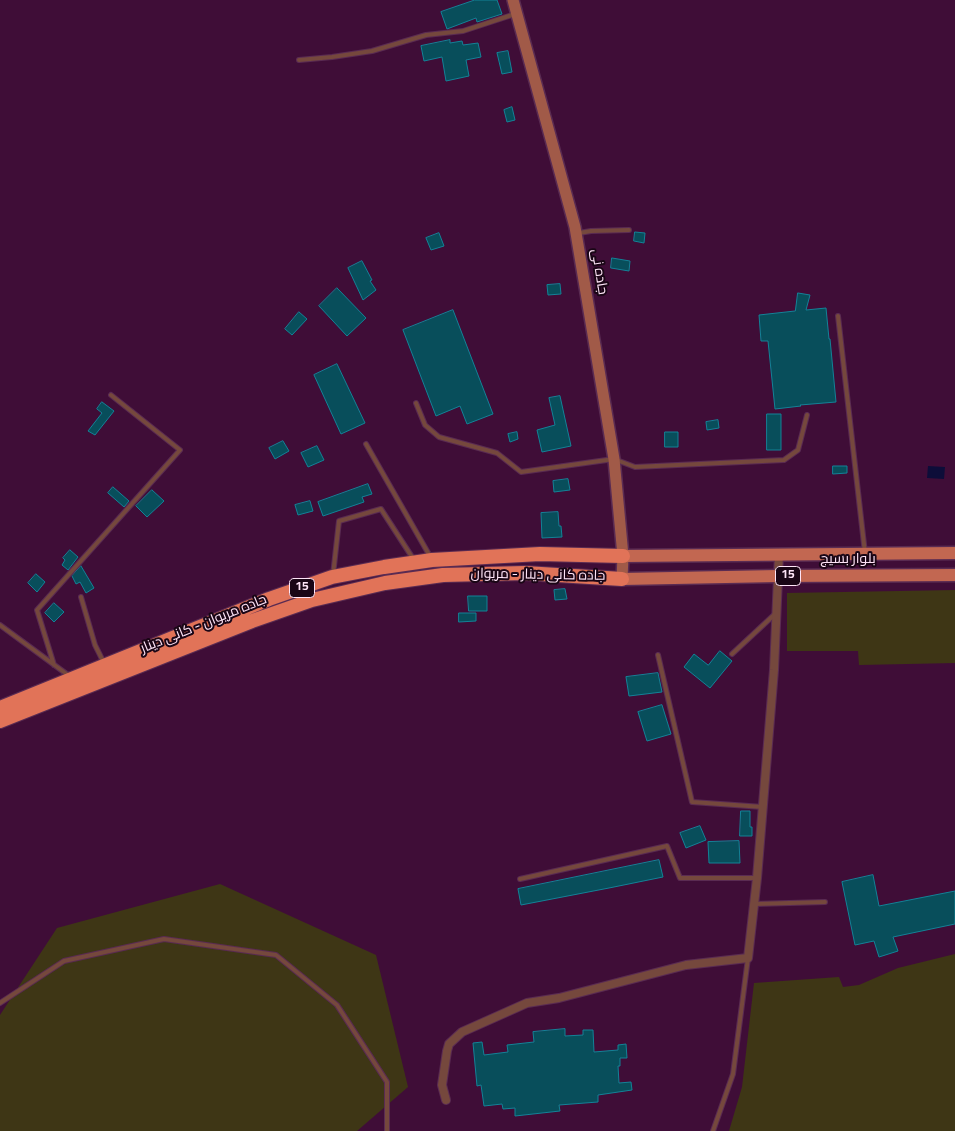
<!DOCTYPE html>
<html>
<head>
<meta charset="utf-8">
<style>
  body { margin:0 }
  canvas { display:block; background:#3f0d37 }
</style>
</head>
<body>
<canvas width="955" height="1131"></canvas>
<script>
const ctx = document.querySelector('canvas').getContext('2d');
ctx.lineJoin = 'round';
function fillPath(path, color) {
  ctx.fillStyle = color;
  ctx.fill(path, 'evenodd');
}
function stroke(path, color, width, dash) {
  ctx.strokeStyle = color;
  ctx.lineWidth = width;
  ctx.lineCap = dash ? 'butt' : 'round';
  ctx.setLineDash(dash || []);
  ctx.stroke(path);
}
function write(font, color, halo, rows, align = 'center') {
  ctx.font = font + ' Georgia,Cairo,serif';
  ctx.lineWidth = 4;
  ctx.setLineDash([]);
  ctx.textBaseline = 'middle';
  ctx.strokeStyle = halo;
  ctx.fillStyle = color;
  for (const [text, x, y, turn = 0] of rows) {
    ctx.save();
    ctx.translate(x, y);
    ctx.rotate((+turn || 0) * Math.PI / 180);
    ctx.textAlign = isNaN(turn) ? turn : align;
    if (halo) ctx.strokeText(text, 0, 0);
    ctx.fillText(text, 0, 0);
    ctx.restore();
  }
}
const green = new Path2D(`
  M955,590V663L859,665L858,651H787V593Z
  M220,884L376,955L408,1087L357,1131H0V1015L57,928Z
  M955,954V1131H729L742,1087L754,983L839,977L843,987L859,985L898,968Z`);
const water = new Path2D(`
  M928,466L945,467L944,479L927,478Z`);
const building = new Path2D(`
  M475,0H497L502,14L477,22L476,18L447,29L441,12Z
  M450,40V43L462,41L463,45L478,43L481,57L466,60L469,76L446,81L442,57L424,61L421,46Z
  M508,51L512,72L502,74L497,53Z
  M512,107L515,120L507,122L504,110Z
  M635,232L645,233L644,243L634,241Z
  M439,233L444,246L431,250L426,238Z
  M612,258L630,261L629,271L611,268Z
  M362,261L372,280L370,281L376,290L363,300L348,268Z
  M560,284L561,294L548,295L547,285Z
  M337,288L366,318L347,336L319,306Z
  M798,293L810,295L806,310L826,308L829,339H830L836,402L800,405L801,406L775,409L768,341H761L759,315L795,311Z
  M453,310L493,414L467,424L460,406L436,416L403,330Z
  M299,312L307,319L292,335L285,329Z
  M337,364L365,423L341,434L314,375Z
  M560,396L571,446L542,452L537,430L555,425L549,398Z
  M102,402L114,411L95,435L88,431L102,413L97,409Z
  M767,414H781V450H767Z
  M718,420L719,428L707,430L706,422Z
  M517,432L518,439L510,442L508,434Z
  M665,432H678V447H665Z
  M283,441L289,451L275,459L269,448Z
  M317,446L324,460L308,467L301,453Z
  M833,466H847V473L833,474Z
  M568,479L570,490L554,492L553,481Z
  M368,484L372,494L362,497L364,502L323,516L318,502Z
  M113,487L129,501L124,507L108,493Z
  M152,490L164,501L147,517L136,506Z
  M310,501L313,511L298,515L295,505Z
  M558,512L559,526H561L562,537L542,538L541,513Z
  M70,550L78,557L68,570L62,565L65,560L63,558Z
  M81,566L94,588L86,593L80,582L76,584L72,576Z
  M36,574L45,582L37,592L28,583Z
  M565,589L567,599L555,600L554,590Z
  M468,596H487V611H469Z
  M54,603L64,612L54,622L45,613Z
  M459,613H476V621L459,622Z
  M720,651L732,661L710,688L684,667L694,654L708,665Z
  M658,673L662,692L629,696L626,677Z
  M662,705L671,734L647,741L638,712Z
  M741,811H750V827H752V836H740Z
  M700,826L706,840L686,848L680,833Z
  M739,841L740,863H709L708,842Z
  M659,860L663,877L609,888L521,905L518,889Z
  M873,875L879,906L955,891V924L893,937L898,951L879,957L874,941L855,945L842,882Z
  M565,1029V1036L583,1035V1030H593L594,1052L618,1050V1045L626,1044L627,1058H620V1066H618L619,1083L631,1082L632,1090L598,1095V1102L559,1105L560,1111L515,1116V1108L503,1109L502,1104L484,1106L481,1085L477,1086L473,1043L482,1042L484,1055L508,1052L507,1045L534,1042L533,1032Z`);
const lane = new Path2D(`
  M299,60L332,57L372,51L426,35L463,31L515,14
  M579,233L591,231L629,230
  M838,316L865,553
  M416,403L425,425L439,437L497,453L521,472L614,459L635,467L784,460L798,450L807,415
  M366,444L431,558
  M333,575L339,521L381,509L414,560
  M81,597L95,645L104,663
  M0,625L68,675
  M732,654L775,614
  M658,655L692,802L763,807
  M54,665L37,610L180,450L111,395
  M520,879L667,846L680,878H757
  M754,904L825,902
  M0,1003L64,961L164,939L276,955L337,1005L387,1082V1131
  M713,1131L733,1074L748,958`);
const street = new Path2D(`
  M446,1100L442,1085L447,1051L449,1044L462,1032L527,1003L559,998L686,965L748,958L757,878L774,670L779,554`);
const secondary = new Path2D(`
  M513,0L575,227L614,459L623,556L622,579`);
const primary = new Path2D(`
  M623,556L955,553
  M622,579L778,576L955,575`);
const highway = new Path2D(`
  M0,708L269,599L332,577L384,567L432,560L540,554L623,556
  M0,721L252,621L312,600L385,583L443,575L525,573L622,579`);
const shields = [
  [788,576,25],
  [302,588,25]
];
const shieldNames = [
  ["15",788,576],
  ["15",302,588]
];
const streetNames = [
  ["جاده نی",598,272,81],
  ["بلوار بسیج",848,560],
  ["جاده کانی دینار - مریوان",538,576,1],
  ["جاده مریوان - کانی دینار",204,625,-22]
];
fillPath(green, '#3e3615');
fillPath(water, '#0d0d39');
fillPath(building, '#084e5b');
stroke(building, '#138297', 1);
stroke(lane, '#5a2b52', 6);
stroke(street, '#5a2b52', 10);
stroke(secondary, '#5a2b52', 14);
stroke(primary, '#5a2b52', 15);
stroke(highway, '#5a2b52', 16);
stroke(lane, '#75483d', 4);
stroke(street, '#75483d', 8);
stroke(secondary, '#a15a48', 11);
stroke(primary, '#c26751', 12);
stroke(highway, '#e17358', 14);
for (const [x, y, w] of shields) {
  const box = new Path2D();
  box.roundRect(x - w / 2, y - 9.5, w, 19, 4);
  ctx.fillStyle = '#1a0616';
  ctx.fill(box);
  stroke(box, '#fee4f7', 1);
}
write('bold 12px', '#fee4f7', null, shieldNames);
write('14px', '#fee4f7', '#1a0616', streetNames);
</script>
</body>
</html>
